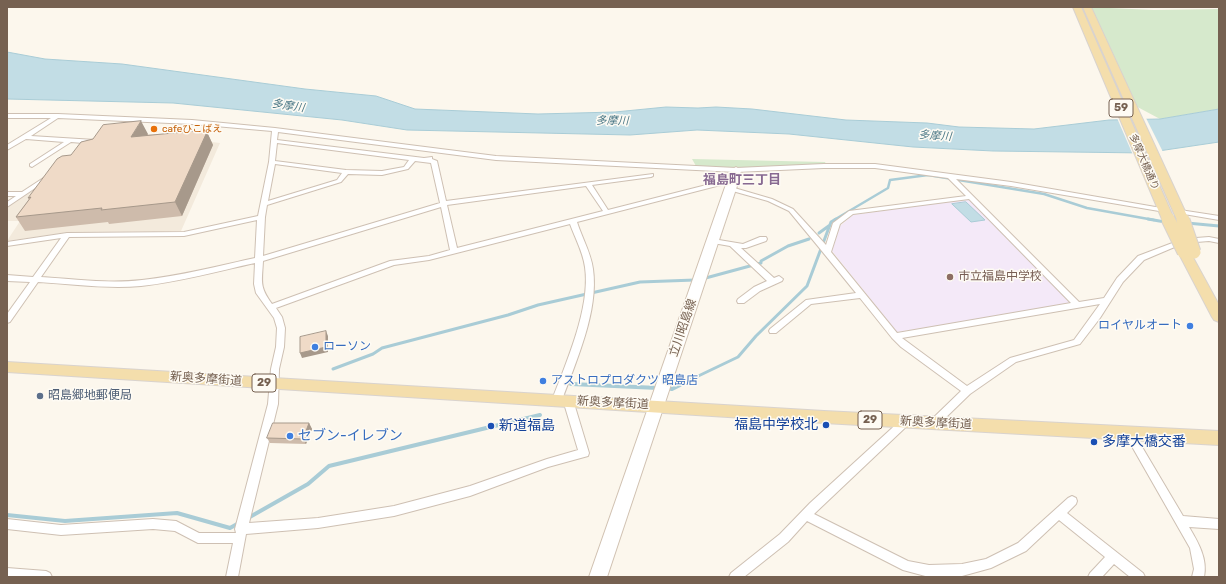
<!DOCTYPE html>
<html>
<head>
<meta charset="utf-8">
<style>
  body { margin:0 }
  #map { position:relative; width:1226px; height:584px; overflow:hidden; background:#fcf7ed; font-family:Rubik,sans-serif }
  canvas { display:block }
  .frame { position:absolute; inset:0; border:8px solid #766151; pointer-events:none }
</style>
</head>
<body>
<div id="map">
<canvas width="1226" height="584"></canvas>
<div class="frame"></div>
</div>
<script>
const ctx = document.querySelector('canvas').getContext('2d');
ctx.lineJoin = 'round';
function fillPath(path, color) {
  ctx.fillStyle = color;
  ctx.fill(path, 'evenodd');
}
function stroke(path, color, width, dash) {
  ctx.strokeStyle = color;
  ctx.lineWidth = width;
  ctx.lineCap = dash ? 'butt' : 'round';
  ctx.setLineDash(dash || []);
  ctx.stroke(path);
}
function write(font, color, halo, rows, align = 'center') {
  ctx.font = font + ' Rubik,"Noto Sans JP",sans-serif';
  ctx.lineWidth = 3;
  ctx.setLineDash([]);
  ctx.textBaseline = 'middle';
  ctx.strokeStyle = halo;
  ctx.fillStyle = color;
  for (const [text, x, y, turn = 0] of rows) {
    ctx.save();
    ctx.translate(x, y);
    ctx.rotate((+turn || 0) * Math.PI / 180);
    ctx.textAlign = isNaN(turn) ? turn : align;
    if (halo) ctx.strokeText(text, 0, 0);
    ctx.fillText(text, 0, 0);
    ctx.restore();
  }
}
const residential = new Path2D(`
  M124,131L220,143L181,231L70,232L7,241L20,221H7V207L98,144Z`);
const education = new Path2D(`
  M966,199L971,201L1074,304L897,332L832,251L840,226L853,215Z`);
const green = new Path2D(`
  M1087,7L1154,10L1219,9V109L1160,119L1130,103Z
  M692,159L825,162L826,164L739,168L696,166Z`);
const water = new Path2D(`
  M7,52L45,59L122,64L305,89L376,96L415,109L538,114L615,112L666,107L698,108L716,107L752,109L846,120L927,123L959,127L1034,129L1109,120L1160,119L1219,109V142L1145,153L993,151L913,147L789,134L697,130L630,135L407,130L342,120L173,103L7,99Z
  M966,202L985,220L971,222L952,204Z`);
const pier = new Path2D(`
  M1117,118H1146L1163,152L1133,155Z`);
const streamFar2 = new Path2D(`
  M834,220L888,188L890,180L928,175L1044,194L1087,208L1154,220`);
const streamFar1 = new Path2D(`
  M1148,219L1165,222
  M1187,223L1219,226
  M819,233L830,225
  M702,279L761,263V261L788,246L809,239
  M333,369L373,354L382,348L508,315L538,305L640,282L695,280
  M692,379L738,357L756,336L807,286L831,222L836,219`);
const stream = new Path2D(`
  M571,384L658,388
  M666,388L672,389L694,378
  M7,515L65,521L177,513L230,528L239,523
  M248,518L308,484L329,466L540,415`);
const street = new Path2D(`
  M7,114H58L192,120L275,128L496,156L736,168L824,164H875L1011,182L1167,209L1168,210L1165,212L1011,186L956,179L1079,302L1104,298L1117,278L1138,256L1183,239L1209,237L1219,239V243L1209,241L1184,243L1144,260L1123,282L1100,318L1080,344L1016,362L970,394L937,426L934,427L931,426L929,423L931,420L961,391L901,347L892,338L860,298L811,304L776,333H770L769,331L770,329L806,300L856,293L817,245L789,211L768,201L729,190L728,189L731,187L772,199L793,209L826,245L833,223L849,211L966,196L948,178L875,168H824L736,172L496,160L278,132L277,140L424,158L432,157V159L437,161L446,201L653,174V176L651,177L592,185L608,210L734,178L737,180L736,181L577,222C582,238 591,253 593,269C599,311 576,361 562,400L560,403L557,404L554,403L552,400C566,363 591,307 585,267C583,252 575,238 570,224L429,260L394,265L276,308L282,317L285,328L284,347L279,369L278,404L249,523L318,518L394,506L470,486L547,459L578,450L563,400L565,397L568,396L571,397L573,400L589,453L588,456L548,467L470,496L394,516L318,528L246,534L238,577H226L233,543H198L175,531L153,529L61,535L7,529V519L61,525L153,519L176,521L199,533H236L235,529L268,404L271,369L276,347L277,328L274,318L256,293L254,284L255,263C218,271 180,282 141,286C107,289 72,284 38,282L10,322L7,323V314L30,282L7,281V275L33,277L61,238L7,246V242L67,233L184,232L258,216L269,162L272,131L192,124L58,118L31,136L95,140L98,142L95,144L71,142L32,167L30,166V164L64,142L26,139L7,150V145L51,118H7ZM277,143L409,160L404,167L382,171L346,170L275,161ZM415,161L431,163L440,203L263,256L265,217L267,205L341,182L348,174L382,175L408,169ZM275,164L342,173L337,180L268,201ZM586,186L603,211L457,248L447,205ZM969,199L1071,303L897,333L831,252L840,224L853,214ZM441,207L450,250L429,256L390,261L272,304C259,286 262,282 263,261ZM257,220L255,258C218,266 180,276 142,280C108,284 74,279 41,277L69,237L184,236ZM1100,304L1074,340L1010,358L967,386L902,338Z
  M48,175L51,177L50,178L7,207V202L16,196H7V192H22Z
  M1180,210L1219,216V220L1178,213L1177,212L1178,211Z
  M760,237H766L767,239L766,241L746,248H741L774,278L779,276L783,279L782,281L760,291L744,303H738L737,301L738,299L754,287L767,281L730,246L713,243L709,241L713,239L743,244Z
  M905,418L908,419L910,422L908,425L814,514L908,561L929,565L962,564L986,559L1018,543L1068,498L1072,496L1076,498L1077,501L1076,504L1067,513L1143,573L1145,577H1130L1114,564L1102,577H1088L1090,573L1105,557L1059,520L1026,551L991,568L962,576L929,577L903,570L807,521L788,542L744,577H729L731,573L780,534L810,503L902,419Z
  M1129,429L1132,430L1183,516L1219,519V529L1189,527C1198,542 1208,559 1204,577H1192L1194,569L1190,548L1126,436L1124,433L1126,430Z
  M7,568L46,571L50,573L52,577H7Z`);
const secondary = new Path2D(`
  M736,167L741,170L739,180L607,577H589L731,170Z`);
const primary = new Path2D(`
  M1073,7H1081L1174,219L1172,221H1164L1162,219Z
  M1083,7H1091L1189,220L1187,222H1179L1177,220Z
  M1184,248L1190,252L1219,305V322L1214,320L1212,317L1178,252Z
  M7,362L824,411L1219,431V445L824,423L7,372Z`);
const primaryBridge = new Path2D(`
  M1168,219L1184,252
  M1183,220L1194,252`);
const wall = new Path2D(`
  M207,132L213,145L182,216L109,224L108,222L25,231L16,217L29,200L28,198L71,155L93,139L148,134L147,135Z
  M309,423L312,429L306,444L270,443L267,438Z`);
const shadedWall = new Path2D(`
  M141,121L148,134L138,150L131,137Z
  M205,130L206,134L207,132L213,145L182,216L175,202Z
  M326,331L328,336V352L302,358L300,353Z
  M309,423L312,429L306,444L303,439Z`);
const building = new Path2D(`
  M141,121L131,137L205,130L204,132H207L175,202L101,210L102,208L16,217L31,197L28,198L57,159L62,156L71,155L81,142L93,139L103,125Z
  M326,331V347L300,353V337Z
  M273,423H309L303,439L267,438Z`);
const markers = [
  [154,129,4,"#e8710a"],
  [950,277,4,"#8d6e63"],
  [1190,326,4,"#3f7fe0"],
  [315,347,4,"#3f7fe0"],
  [543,381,4,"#3f7fe0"],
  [40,396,4,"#5c6f8a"],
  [826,425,4,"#1a4fb4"],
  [491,426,4,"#1a4fb4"],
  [290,436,4,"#3f7fe0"],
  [1094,442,4,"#1a4fb4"]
];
const farFoodnames = [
  ["cafeひこばえ",162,129]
];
const farStreetnames = [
  ["多摩大橋通り",1144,162,67]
];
const farWaternames = [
  ["多摩川",288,106,8],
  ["多摩川",612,121,1],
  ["多摩川",935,136,4]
];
const shields = [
  [1121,108,24],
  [264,383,24],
  [870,420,24]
];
const shieldNames = [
  ["59",1121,108],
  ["29",264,383],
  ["29",870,420]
];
const educationNames = [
  ["市立福島中学校",958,277]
];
const shopNames = [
  ["ロイヤルオート",1182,326,"right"],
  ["ローソン",323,347],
  ["アストロプロダクツ 昭島店",551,381]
];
const streetNames = [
  ["立川昭島線",683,328,-71],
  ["新奥多摩街道",206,379,4],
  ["新奥多摩街道",613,403,3],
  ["新奥多摩街道",936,423,3]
];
const serviceNames = [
  ["昭島郷地郵便局",48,396]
];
const neighbourhoodNames = [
  ["福島町三丁目",742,180]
];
const nearTransitnames = [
  ["福島中学校北",818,425,"right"],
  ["新道福島",499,426],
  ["多摩大橋交番",1102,442]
];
const nearShopnames = [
  ["セブン-イレブン",298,436]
];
fillPath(residential, '#f3eadc');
fillPath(education, '#f4e9f8');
fillPath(green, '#d6e9cc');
fillPath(water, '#c2dde5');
stroke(water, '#a9ccd6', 1);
fillPath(pier, '#fcf7ed');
stroke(streamFar2, '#a9ccd6', 2.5);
stroke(streamFar1, '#a9ccd6', 3);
stroke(stream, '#a9ccd6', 4);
stroke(street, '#cec0b3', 2);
stroke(secondary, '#d0c1b1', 2);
stroke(primary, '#d9d3ce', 2);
fillPath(street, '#fff');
fillPath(secondary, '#fff');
fillPath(primary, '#f4deac');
stroke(primaryBridge, '#d9d3ce', 15, []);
stroke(primaryBridge, '#f4deac', 13);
fillPath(wall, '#cebbab');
fillPath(shadedWall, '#a7998b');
fillPath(building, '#efdac7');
stroke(building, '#a7998b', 1);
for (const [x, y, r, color] of markers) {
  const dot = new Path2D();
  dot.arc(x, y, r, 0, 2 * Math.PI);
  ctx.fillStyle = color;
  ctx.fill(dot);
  stroke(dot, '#fefbf4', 1.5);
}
write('10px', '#c56008', '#fefbf4', farFoodnames, 'left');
write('10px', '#766151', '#fefbf4', farStreetnames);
write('italic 11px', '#4c7987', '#fefbf4', farWaternames);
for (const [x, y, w] of shields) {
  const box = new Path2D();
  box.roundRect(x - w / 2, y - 9, w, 18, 3);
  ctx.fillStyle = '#fefbf4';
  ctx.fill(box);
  stroke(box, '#766151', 1);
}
write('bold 11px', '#766151', null, shieldNames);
write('12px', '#785e54', '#fefbf4', educationNames, 'left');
write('12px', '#366cbe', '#fefbf4', shopNames, 'left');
write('12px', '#766151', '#fefbf4', streetNames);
write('12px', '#4e5e75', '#fefbf4', serviceNames, 'left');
write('bold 13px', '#876991', '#fefbf4', neighbourhoodNames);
write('14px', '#164399', '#fefbf4', nearTransitnames, 'left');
write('14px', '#366cbe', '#fefbf4', nearShopnames, 'left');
</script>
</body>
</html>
